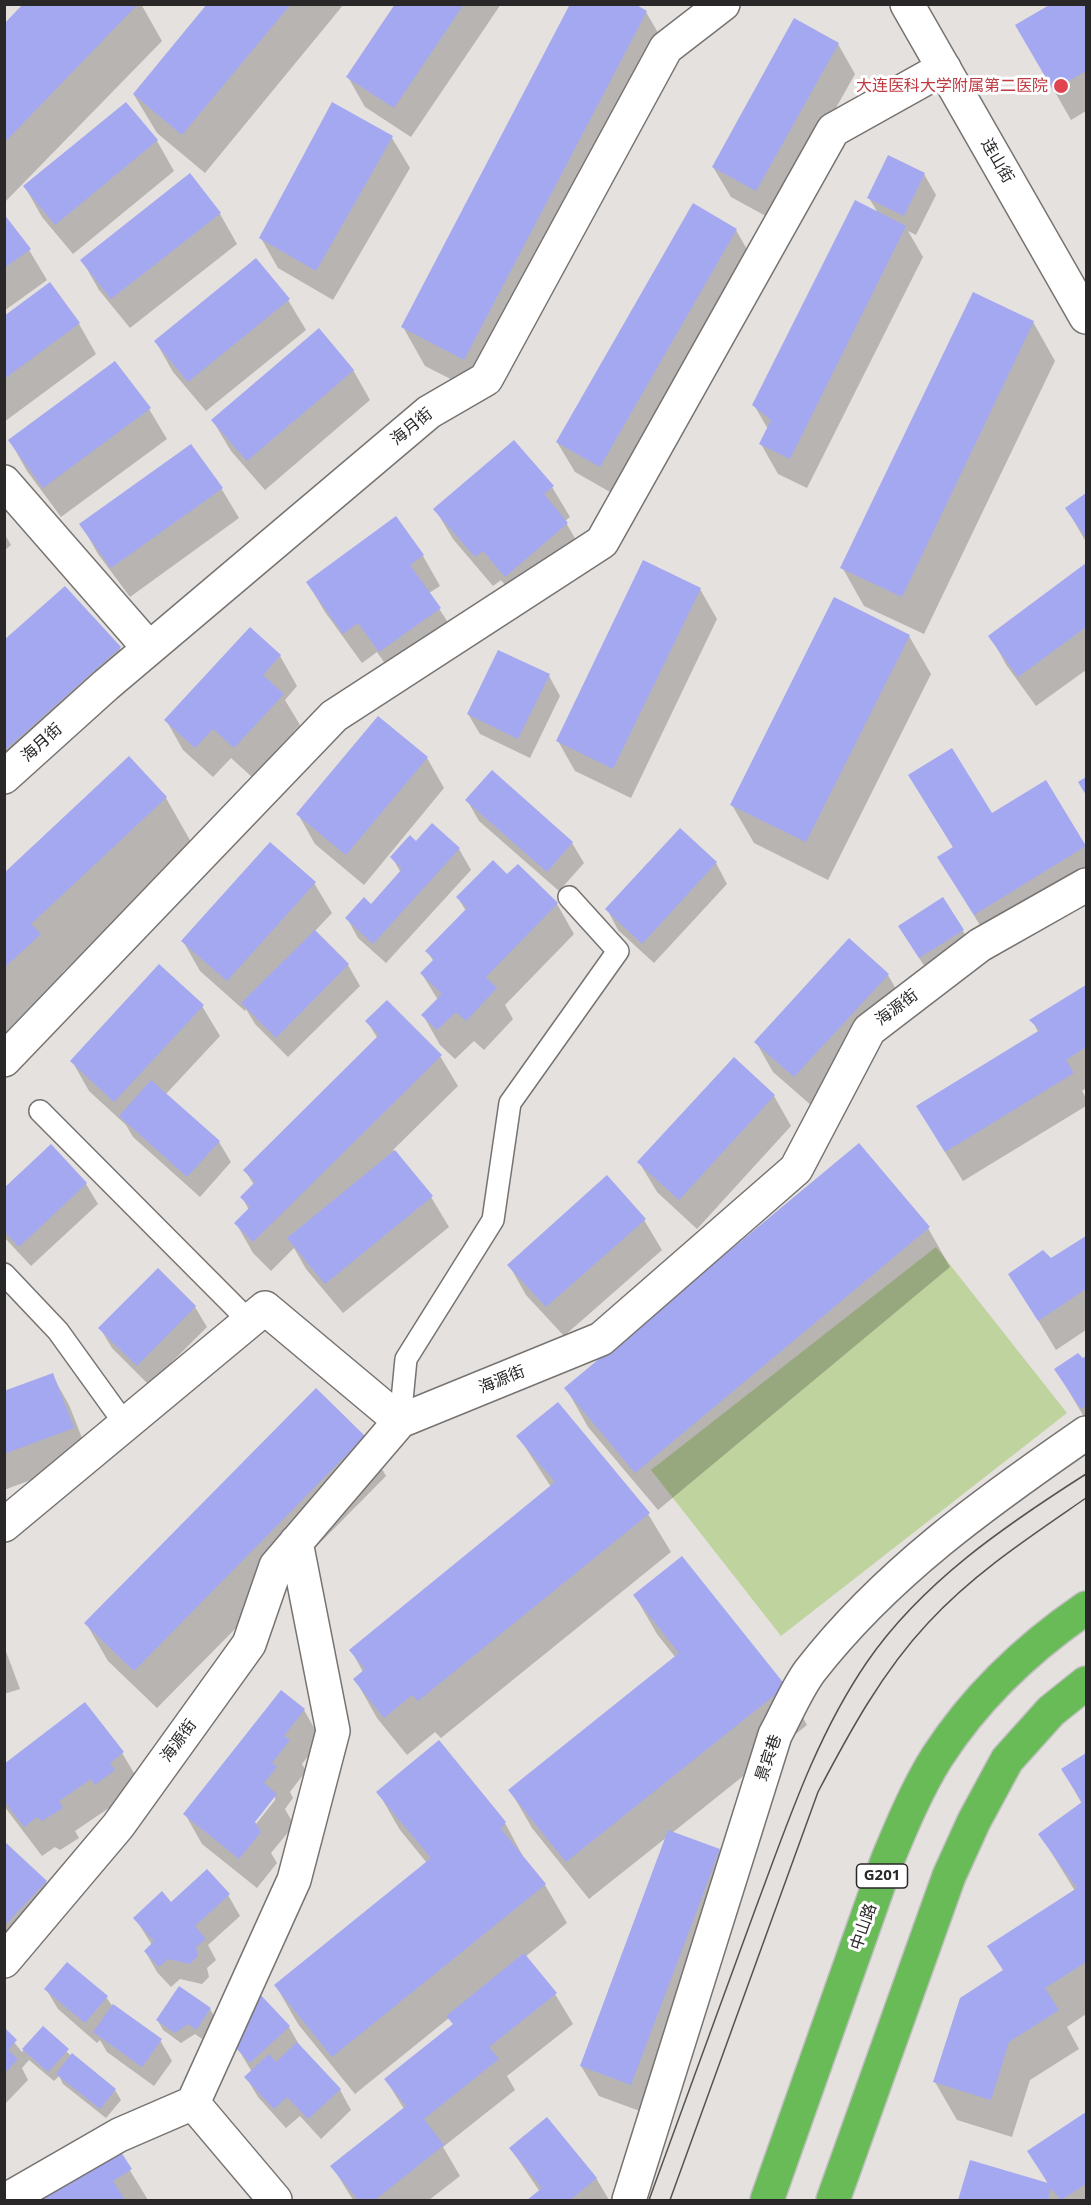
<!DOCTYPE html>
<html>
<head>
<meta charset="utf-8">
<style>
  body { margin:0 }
  #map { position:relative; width:1091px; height:2205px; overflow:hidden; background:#e5e1df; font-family:"Noto Sans",sans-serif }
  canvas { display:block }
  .frame { position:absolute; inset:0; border:6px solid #292727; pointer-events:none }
</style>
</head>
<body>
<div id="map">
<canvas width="1091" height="2205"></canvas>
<div class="frame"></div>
</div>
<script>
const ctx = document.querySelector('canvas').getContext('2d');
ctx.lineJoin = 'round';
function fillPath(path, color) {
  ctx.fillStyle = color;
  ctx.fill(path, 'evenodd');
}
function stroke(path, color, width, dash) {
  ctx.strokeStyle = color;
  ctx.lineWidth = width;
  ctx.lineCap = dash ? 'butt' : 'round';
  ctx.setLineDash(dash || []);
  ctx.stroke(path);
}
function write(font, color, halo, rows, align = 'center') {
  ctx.font = font + ' "Noto Sans","Noto Sans SC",sans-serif';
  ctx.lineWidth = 6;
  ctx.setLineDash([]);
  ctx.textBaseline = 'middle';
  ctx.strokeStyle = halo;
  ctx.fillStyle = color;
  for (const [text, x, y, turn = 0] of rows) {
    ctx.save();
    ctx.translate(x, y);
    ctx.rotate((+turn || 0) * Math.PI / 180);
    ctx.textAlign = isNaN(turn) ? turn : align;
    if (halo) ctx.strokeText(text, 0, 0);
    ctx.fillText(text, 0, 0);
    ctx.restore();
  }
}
const green = new Path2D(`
  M936,1247L1067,1413L781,1636L651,1470Z`);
const shadow = new Path2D(`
  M25,4H141L162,41L4,203V26Z
  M209,4H344L205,173L157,133L134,95Z
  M397,4H501L411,137L365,107L348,77Z
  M1054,4H1086V111L1071,120L1017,26Z
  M646,12L668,50L486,397L425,366L403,327Z
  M838,44L855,74L773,220L731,197L713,167Z
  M126,104L157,141L174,171L73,254L42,217L25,187Z
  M333,104L392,138L410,168L333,300L278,268L261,238Z
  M924,174L936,195L916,235L908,231L923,257L807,488L778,474L761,444L768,429L754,405L878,213L869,198Z
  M190,176L220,214L237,244L130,328L99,290L82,260Z
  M4,217L29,250L47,280L4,311Z
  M736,230L753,260L617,496L575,472L557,442Z
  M288,300L306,330L206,411L173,372L156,342Z
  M4,318L79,324L96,354L4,422Z
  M1033,322L1055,361L924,634L864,606L842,567Z
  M353,370L370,400L265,490L231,451L213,421Z
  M149,409L167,439L61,517L27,471L10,441Z
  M552,487L570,517L565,521L584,554L523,606L501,580L493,586L453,539L435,509Z
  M221,488L239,518L130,597L98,554L81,524Z
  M1086,495V542L1067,509Z
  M396,518L423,556L440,586L429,593L458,638L398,682L377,652L362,663L325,612L307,582Z
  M4,533L11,545L4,551Z
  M1086,565V670L1036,706L1007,666L990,636Z
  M65,588L120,648L137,678L4,760V642Z
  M700,589L717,619L631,798L575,771L558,741Z
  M909,636L931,674L828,880L754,843L732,805Z
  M280,656L297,686L285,700L300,725L252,777L231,758L213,777L183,750L166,720Z
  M549,676L560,696L530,758L480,734L468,714Z
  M427,758L444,788L364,885L315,844L298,814Z
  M1045,783L1086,849V886L992,945L939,858L954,849L927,805L992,815Z
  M166,798L195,849L62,973L69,986L4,1046V875Z
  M467,800L572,843L584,863L559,891L479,821Z
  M433,825L459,849L471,870L386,963L358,938L347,918L371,906L401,873L392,857L416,843Z
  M716,863L727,884L654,963L618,930L607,909Z
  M518,866L557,904L574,934L505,1005L513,1019L484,1050L474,1041L455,1059L440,1045L423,1015L438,1000L422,974L434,962L427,951L466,911L458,898L507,876Z
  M314,883L332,913L314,932L348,965L360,986L288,1057L255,1024L246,1009L245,1011L200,971L183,941Z
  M963,931L974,951L932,978L912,947Z
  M888,975L905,1005L812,1106L773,1072L756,1042Z
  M1086,987V1088L1082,1091L1086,1098V1106L963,1181L935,1136L1038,1032L1032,1020Z
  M202,1006L220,1036L165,1095L219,1142L231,1162L200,1197L133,1137L126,1125L89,1091L72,1061Z
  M367,1021L440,1056L458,1086L393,1150L431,1197L449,1227L343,1313L306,1269L294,1248L271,1271L253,1253L236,1223L249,1210L242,1197L254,1185L245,1170L378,1039Z
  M734,1059L774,1096L791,1126L697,1229L657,1192L639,1162Z
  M86,1184L98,1204L31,1266L4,1237V1190Z
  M644,1220L662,1250L564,1336L526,1295L509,1265Z
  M928,1228L950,1267L658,1510L588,1427L566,1388Z
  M1086,1237V1330L1056,1350L1010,1274L1051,1260Z
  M195,1307L207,1327L149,1385L112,1348L100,1328Z
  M1086,1357V1420L1056,1370Z
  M52,1375L69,1405L90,1458L4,1490V1393Z
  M316,1390L364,1437L386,1476L157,1708L108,1661L86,1623Z
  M518,1436L648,1514L671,1552L441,1738L435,1732L407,1755L377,1718L355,1679L363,1672L351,1650L551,1487Z
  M635,1596L785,1686L807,1725L672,1833L719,1850L736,1880L648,2114L599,2096L581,2066L667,1837L589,1899L532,1828L510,1790L676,1658L657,1634Z
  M4,1646L20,1689L4,1694Z
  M304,1710L321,1740L302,1764L306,1771L290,1792L293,1798L285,1809L294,1825L271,1853L277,1863L257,1888L202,1844L185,1814ZM275,1795V1800L252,1829L249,1827Z
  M122,1753L140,1783L113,1814L109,1808L75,1831L79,1838L60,1850L55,1847L42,1856L4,1806V1765Z
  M1086,1755V2014L1067,2027L1079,2049L1030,2080L1012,2137L957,2120L935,2082L1004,1971L1075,1891L1040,1834L1082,1804L1063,1770Z
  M378,1792L505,1823L526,1862L545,1885L567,1923L525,1957L555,1994L573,2024L507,2076L515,2090L443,2147L460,2176L429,2200H353L332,2166L404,2109L386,2080L454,2025L449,2018L355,2094L298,2024L276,1986L427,1863L400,1830Z
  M4,1843L46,1882L63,1912L4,1974Z
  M228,1895L240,1916L208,1945L216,1960L207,1968L209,1977L202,1984L180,1979L171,1987L157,1972L145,1951L152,1945L135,1918L171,1904Z
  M46,1989L106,1997L113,2007L160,2040L172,2061L154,2086L107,2052L100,2040L97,2043L58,2009Z
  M259,1995L289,2027L301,2048L340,2090L351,2110L321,2139L300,2116L286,2128L258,2097L246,2077L252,2072L237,2047Z
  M210,2009L216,2019L202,2039L195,2034L181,2043L163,2030L158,2021Z
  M43,2028L71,2056L115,2090L121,2100L106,2118L63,2084L59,2076L54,2081L29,2060L22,2068L28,2080L4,2105V2030L22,2052Z
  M1086,2114V2200H959L971,2162L1048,2184L1029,2151Z
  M511,2149L596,2178L609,2200H530L540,2192Z
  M118,2151L148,2200H38Z`);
const building = new Path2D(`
  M23,4H138L4,143V24Z
  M207,4H291L182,135L133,94Z
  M395,4H464L394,108L346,77Z
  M570,4H635L647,11L464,360L401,327Z
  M1051,4H1086V71L1053,90L1015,25Z
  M794,18L839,43L756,191L712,167Z
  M126,102L158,140L55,225L23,186Z
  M332,102L393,136L316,271L259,238Z
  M888,155L925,173L904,216L867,198Z
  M190,173L221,213L111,299L80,260Z
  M855,200L906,226L790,459L759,444L771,420L752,405Z
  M693,203L737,229L600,467L556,442Z
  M4,214L31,249L4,268Z
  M256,258L290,299L188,382L154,341Z
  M50,282L80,323L4,379V316Z
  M973,292L1034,321L902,597L840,568Z
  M319,328L354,370L247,461L211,420Z
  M115,361L151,408L43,488L8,440Z
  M514,440L554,486L544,494L568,523L505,577L483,551L475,557L433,509Z
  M191,444L223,488L111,568L79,524Z
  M1086,493V538L1065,508Z
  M396,516L424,555L410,565L441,608L379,652L358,623L343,634L306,582Z
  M643,560L701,588L613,769L556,741Z
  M1086,563V627L1018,677L988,636Z
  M65,586L121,647L4,751V640Z
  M834,597L910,635L806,842L730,805Z
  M250,627L281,655L263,675L284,694L234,748L213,729L195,748L164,720Z
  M498,650L550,674L518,739L467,714Z
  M378,716L428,757L346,855L296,814Z
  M952,748L992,813L1046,780L1086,846L974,915L937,857L953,847L908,775Z
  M129,756L167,797L31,924L41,934L4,968V873Z
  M492,770L573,842L547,872L465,800Z
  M1086,777V795L1078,782Z
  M432,823L460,848L373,944L345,918L364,897L371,904L402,869L390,857L410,835L416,841Z
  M680,828L717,862L642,944L605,909Z
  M270,842L316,882L227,981L181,941Z
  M493,860L507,874L518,864L558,903L486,977L497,988L466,1021L456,1012L437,1030L421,1015L442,994L420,973L434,959L425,951L467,908L456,897Z
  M943,897L964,930L919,958L898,926Z
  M315,930L349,964L276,1038L241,1003Z
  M849,938L889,974L794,1077L754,1042Z
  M159,964L204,1005L114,1102L70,1061Z
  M1086,985V1047L1066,1060L1074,1073L945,1152L916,1106L1040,1030L1029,1020Z
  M387,1000L442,1055L253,1242L234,1223L250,1207L240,1197L255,1182L243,1170L379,1035L365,1021Z
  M734,1057L775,1095L679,1200L637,1162Z
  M151,1080L220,1141L187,1177L119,1116Z
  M859,1143L930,1227L635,1473L564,1388Z
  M51,1144L87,1183L19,1247L4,1231V1188Z
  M395,1150L433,1196L325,1284L287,1238Z
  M607,1175L646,1219L546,1307L507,1265Z
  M1086,1236V1289L1038,1321L1008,1274L1043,1250L1051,1258Z
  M158,1268L196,1306L137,1366L98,1328Z
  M1078,1353L1083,1358L1086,1356V1406L1081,1409L1054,1369Z
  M53,1373L74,1428L4,1454V1391Z
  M316,1388L365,1436L134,1671L84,1623Z
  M558,1402L650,1513L418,1701L412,1695L384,1718L353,1679L365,1669L349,1650L555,1482L516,1436Z
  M682,1556L786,1686L566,1862L508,1790L679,1653L633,1595Z
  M281,1690L305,1709L284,1736L290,1740L272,1763L277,1767L264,1783L277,1794L255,1822L261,1832L239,1859L183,1814Z
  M85,1702L124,1752L110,1763L115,1770L95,1785L91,1779L59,1801L63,1808L42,1821L37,1817L24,1827L4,1801V1764Z
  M439,1740L506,1822L501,1829L546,1884L332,2057L274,1985L431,1858L376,1792Z
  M1086,1753V1962L1045,1988L1059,2010L1009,2042L991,2100L933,2082L960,1998L1003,1970L987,1946L1077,1888L1038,1834L1082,1802L1061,1769Z
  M668,1830L720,1849L631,2085L580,2066Z
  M4,1841L47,1881L4,1926Z
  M207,1869L230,1894L195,1926L206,1939L196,1947L198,1956L190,1964L168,1959L159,1967L144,1951L154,1941L133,1918L162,1891L171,1902Z
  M524,1953L557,1993L489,2047L499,2059L424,2119L444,2145L375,2200H358L330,2166L406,2106L384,2079L453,2024L446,2016Z
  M67,1962L108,1996L85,2023L44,1989Z
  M179,1986L211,2008L196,2030L188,2024L175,2033L156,2020Z
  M258,1992L290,2026L250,2063L235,2047Z
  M113,2004L162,2039L142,2067L93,2032Z
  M43,2026L69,2049L48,2072L22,2049Z
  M5,2028L17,2040L8,2050L18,2059L5,2073Z
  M297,2042L341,2089L308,2119L287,2097L274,2109L244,2077L269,2054L276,2062Z
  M72,2053L116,2089L100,2109L56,2074Z
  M1086,2112V2184L1061,2200L1051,2188L1048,2200H958L970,2160L1048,2183L1027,2151Z
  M547,2117L597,2178L570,2200H527L542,2188L509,2148Z
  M119,2149L132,2169L113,2181L125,2200H35Z`);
const lane = new Path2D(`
  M40,1111L249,1321
  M4,1274L58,1331L125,1424
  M400,1421L406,1359L493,1220L510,1103L618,951L569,897`);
const street = new Path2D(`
  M4,482L149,648
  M4,777L106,685L429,412L486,379L666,48L723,4
  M4,1060L334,716L602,542L833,130L944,68
  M4,1525L265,1308L400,1421
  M4,1961L118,1826L249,1644L276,1566L400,1421L601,1339L796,1169L869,1030L980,945L1086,885
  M193,2103L294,1880L333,1731L296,1542
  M6,2200L119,2135L193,2103L275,2200
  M629,2200L775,1735C786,1715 796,1690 810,1671C886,1573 986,1502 1086,1433`);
const secondary = new Path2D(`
  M907,4L1086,317`);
const highway = new Path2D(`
  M767,2200L887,1861C902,1825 917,1789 937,1757C975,1698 1029,1647 1086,1608
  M833,2200L949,1876L974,1821L1007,1760L1051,1711L1086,1683`);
const tram = new Path2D(`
  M649,2200C685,2104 720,2007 755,1910C787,1825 815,1738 867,1662C922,1582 1006,1525 1086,1474
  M670,2200L818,1792C849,1733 882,1672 928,1623C974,1573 1031,1536 1086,1498`);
const markers = [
  [1061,86,8,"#e0444e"]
];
const shields = [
  [882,1876,51]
];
const shieldNames = [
  ["G201",882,1876]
];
const healthNames = [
  ["大连医科大学附属第二医院",1048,86]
];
const streetNames = [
  ["连山街",997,161,60],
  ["海月街",412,427,-39],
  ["海月街",42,743,-42],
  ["海源街",897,1008,-37],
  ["海源街",502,1380,-22],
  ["海源街",179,1741,-54],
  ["景宾巷",769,1758,-71],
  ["中山路",864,1927,-71]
];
fillPath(green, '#bfd39e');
fillPath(shadow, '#0003');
fillPath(building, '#a3a8f1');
stroke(lane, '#767371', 24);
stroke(street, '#767371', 36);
stroke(secondary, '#767371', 36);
stroke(highway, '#bfbebe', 36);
stroke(lane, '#fff', 21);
stroke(street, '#fff', 33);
stroke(secondary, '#fff', 33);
stroke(highway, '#69bb57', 33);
stroke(tram, '#555352', 1.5);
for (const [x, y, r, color] of markers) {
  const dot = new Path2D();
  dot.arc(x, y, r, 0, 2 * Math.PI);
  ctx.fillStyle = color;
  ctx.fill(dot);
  stroke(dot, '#fff', 2);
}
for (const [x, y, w] of shields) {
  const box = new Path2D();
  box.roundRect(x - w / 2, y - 12, w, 24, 4.5);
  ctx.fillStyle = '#fff';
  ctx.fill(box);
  stroke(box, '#292727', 1.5);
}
write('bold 15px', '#292727', null, shieldNames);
write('16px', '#be3a42', '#fff', healthNames, 'right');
write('16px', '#292727', '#fff', streetNames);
</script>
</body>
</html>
